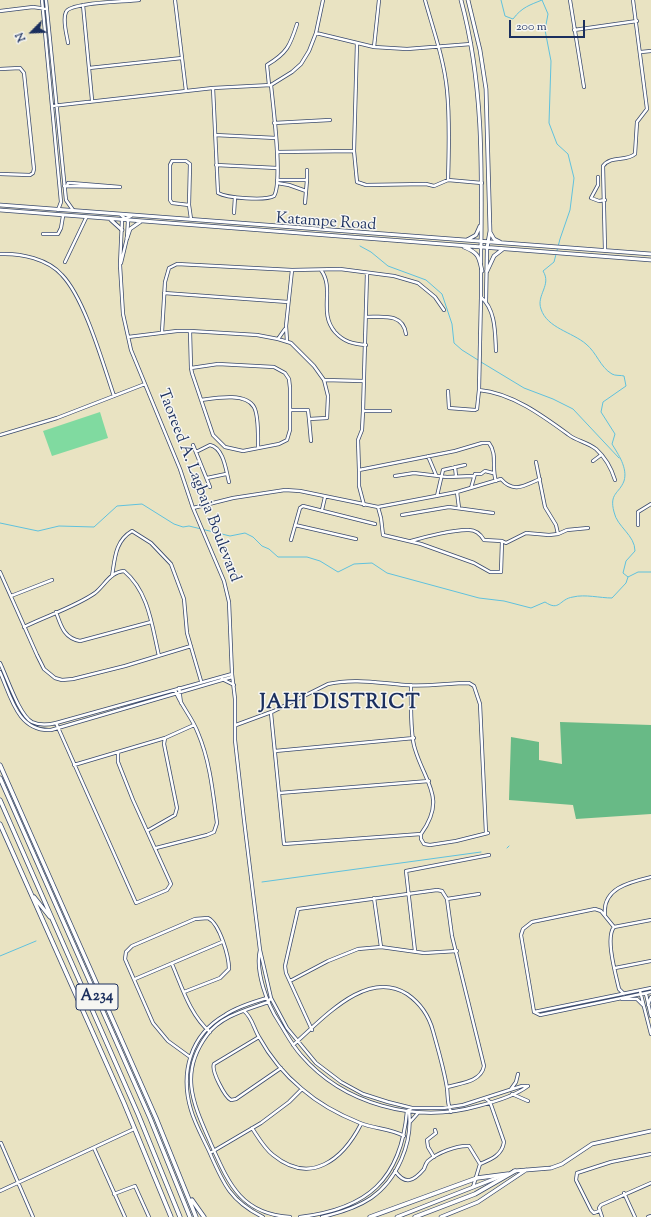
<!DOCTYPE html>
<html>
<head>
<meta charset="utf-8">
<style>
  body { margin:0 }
  #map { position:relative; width:651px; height:1217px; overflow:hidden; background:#e9e3c2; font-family:"Sorts Mill Goudy",serif }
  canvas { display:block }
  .north { position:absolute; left:12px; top:12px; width:40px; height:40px; -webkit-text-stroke:3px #f6f6f2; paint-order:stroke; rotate:246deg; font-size:11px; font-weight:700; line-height:16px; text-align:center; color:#1b2f5e }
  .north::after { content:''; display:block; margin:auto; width:14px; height:18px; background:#1b2f5e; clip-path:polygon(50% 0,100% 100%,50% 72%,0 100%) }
  .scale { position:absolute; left:509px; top:20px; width:76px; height:18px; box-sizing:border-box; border:2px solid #1b2f5e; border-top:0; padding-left:5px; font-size:12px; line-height:14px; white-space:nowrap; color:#1b2f5e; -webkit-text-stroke:3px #f6f6f2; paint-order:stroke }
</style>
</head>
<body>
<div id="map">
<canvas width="651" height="1217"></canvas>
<div class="north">N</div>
<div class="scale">200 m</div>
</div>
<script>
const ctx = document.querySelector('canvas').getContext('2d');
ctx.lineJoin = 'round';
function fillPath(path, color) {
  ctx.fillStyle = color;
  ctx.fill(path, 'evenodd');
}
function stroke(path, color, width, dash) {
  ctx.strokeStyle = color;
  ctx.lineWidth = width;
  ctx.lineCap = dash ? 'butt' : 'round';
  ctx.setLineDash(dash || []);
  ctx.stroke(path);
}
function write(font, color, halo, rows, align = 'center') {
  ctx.font = font + ' "Sorts Mill Goudy",serif';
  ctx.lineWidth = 3;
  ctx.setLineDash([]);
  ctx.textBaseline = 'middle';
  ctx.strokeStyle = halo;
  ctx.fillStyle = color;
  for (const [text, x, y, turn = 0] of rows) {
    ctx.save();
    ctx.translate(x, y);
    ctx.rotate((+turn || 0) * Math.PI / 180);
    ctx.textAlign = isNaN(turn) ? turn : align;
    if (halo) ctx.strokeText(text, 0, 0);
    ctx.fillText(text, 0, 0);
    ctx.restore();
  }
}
const green = new Path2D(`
  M100,412L108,438L52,456L43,431Z`);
const forest = new Path2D(`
  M560,722L651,725V814L576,819L573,805L509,800L511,737L539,742V760L562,764Z`);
const stream = new Path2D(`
  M501,0L505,16L513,19C522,7 530,5 542,0
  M542,0L548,14L545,30L551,61L549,123L557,144L568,154L574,178L570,210L560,239L554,262L543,271C552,285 536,295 541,309C547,328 572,332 586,344C597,353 600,367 612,374C615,376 621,375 624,376L626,386L603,402L601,412L615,434L612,444C618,454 628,468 624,481C619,494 609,493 614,512C617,527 635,535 635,551L626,561L623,573L628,577L638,572H651
  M360,246L371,252L388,266L426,280L442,294L452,324L454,343L462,350L478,360
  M481,362L524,388L553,399L573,409L619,458
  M0,523L38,531L59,526L94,527L117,506L142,504L174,524L183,527L189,526L230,536L245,533L253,537L262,546L269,549L278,557H307L320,561L338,572L354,564L372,563L387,573L479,598L504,601L531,608L545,602C560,612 559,599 573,597C585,594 600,598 612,598L626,583L628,577
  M507,848L509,846
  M262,882L481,852
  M0,956L36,941`);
const minor = new Path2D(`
  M42,0L61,202L58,210
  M46,0L66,200L73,210
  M175,0L186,91
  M425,0C433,29 444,59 447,90C450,120 449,150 448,180
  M570,0L584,87
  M83,5L92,100
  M0,11L33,7L47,9
  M574,30L637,21
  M316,33L374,47L407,49L471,44
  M68,43C67,35 62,20 66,12C70,2 126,2 139,0
  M357,43L354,151L357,182L366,185L426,184L434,186L448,180L482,183
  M374,47L379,0
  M641,52L651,51
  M89,68L182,58
  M0,69L20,68L24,73L34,169L33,173L30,175L0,174
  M269,85L267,65C287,53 290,46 297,24
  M213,88L218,193C227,198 265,201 274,196C283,182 273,105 271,85
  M52,106L213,88L271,85L292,72L301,64L309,51L316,33L323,0
  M274,123L330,120
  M215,135L276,138
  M277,152L354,151
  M216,165L277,168
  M598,177V185L591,198L599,201L605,200
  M277,180H307L305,203
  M307,180V170
  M277,183L289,185L306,191
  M64,186L120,187L71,183H68L67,186
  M189,205L172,203L170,200V165L172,161H186L190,164L189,205L191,219
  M234,213L235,197
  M121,215L128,221L127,238L121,263
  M131,216L122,220L120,265L123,314L131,350L180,469L193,508L224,581L229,602L232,674L235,699V740L244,820
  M43,234H58L61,228L63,216
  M481,247V263
  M605,250L603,166C611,155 626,162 635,154L637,122L647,109L633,0
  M0,254C21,253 48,259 62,275C85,299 103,364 114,396
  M65,262L86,218
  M321,270C335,289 318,312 335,332C344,342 353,344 366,345
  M481,270V297C496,310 495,333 496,351
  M164,293L288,302
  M481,297L479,390C512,393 543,416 569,435C577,441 587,442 596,449C606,458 611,467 615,480
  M486,301L487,248
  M366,317C383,317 403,313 406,334
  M190,331L257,335L278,339L291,343L314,366L324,380L328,396L327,418L309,419L311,441
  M162,332L165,282L169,268L177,264L292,270L340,269L394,276L418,283L435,297L444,310
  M128,337L177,331H190L191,368L192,373L213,435L225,447L243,451L279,444L287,440L290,430V388L289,379L285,373L274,367L218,364L191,368
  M278,339L285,329
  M287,341L286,326L292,270
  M324,380L363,381
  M448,391L449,408L475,410L477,409L479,390
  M201,400C215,398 246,392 254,407C259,416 258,438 258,448
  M290,410H308L309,419
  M363,411H390
  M0,435L57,418L145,384
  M193,445L210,487
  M196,452L210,445C224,448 226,471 229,482
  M428,456L436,475
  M593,461L601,455
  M536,462L545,507L556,525L558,534
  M455,467L456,476
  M359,470L358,440L362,430L363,411L367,273
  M395,476L414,473L447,477L473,476
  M207,478L226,474
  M471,488L475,474H481L485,471L493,473
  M457,492L459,508
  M437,496L443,470L465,465
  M364,505L359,486V470L455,451L482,443H489C498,455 491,468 496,481
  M378,507L381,518L383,535L421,544L474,563L490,572H501L502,541L506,543L526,533L549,535L558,534L567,530L588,528
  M193,508L233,498L285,490L300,491L378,507L457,492L501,479C514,494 525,485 540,479
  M322,510L325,497
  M402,515L449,507L493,513
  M295,525L356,539
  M638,525V512L651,504
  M291,540L300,508L303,506L375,524
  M411,541C424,537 456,529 469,530C476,530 481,535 484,540L502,541
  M0,572L37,655L44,669L55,678L62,680L73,679L125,666L191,646
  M112,576C115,558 115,541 132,531L151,543L171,564L184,599L187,633L201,681
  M11,596L52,580
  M56,612C61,626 64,638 80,641L151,622
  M24,627C46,616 75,607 95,593C105,585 110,572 124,571C149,592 152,626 159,656
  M0,663C7,677 19,715 32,722C40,726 48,725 56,723L232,674
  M0,672C11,697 18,732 51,730L232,677
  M222,679L234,685
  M179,688L181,703
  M271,713L284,844L421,834C447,798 425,783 415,749C410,735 411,701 411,685
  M56,723L136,903L167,890L171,884L133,800L118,762V753
  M236,725L274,711L328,684C354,678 378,683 405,685C426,687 448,683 469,683L474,686L480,704L486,833
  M275,751L414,738
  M74,765L165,738L194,725
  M279,793L429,781
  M244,820L260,950L271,998L287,1028L316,1063L341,1082L363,1094L388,1102L412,1108H443L463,1105L522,1086H528
  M147,831L175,815L177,808L164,744L165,738
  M421,834V839L424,844L430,845L456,841L488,833
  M156,848L207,835L214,832L217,823C213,793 210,761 198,733C192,717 181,706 175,690
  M374,898L381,947
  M447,899L479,894
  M605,915C602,888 630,882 651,877
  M614,927L601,911L595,909L532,922L523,929L521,935L534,1012L540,1015L651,992
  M260,950C255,971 267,1004 279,1022C286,1033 292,1045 301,1055C343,1104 415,1124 478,1106C494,1102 515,1096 528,1086
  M415,951L406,871L489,855
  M172,964C182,987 190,1015 210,1032
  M615,968L651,961
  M135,979L222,942
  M290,981L328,961L358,949L381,947L424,953L457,951
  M640,991L651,1034
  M184,992L220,978L229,969C229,957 220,924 208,918L195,919L132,946L126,952L125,959L153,1023L168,1041L190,1057
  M624,994L619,989C616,975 605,938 614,927L651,920
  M646,994L651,1016
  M271,998L268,1002C246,1010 221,1016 207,1035C178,1074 194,1105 211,1144C229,1184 241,1214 290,1217
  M622,999H637L643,1005
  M648,1005L651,997
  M244,1011C252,1017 254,1029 259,1037C270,1057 285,1075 302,1089C318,1103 340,1115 360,1123C374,1129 390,1128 404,1136
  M534,1012L651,988
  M312,1030L286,973L285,966L298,909L437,890L442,891L447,899L452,936L484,1066C481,1082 461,1083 447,1087
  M259,1037L214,1064C211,1071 225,1097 231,1100L236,1099L281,1068
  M293,1045C322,1020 366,968 407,994C420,1003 429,1016 433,1031C438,1049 444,1069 447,1088C448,1096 447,1104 451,1112
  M511,1089L516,1082L518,1074
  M512,1094L528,1101
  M410,1122L418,1113
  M252,1128C258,1137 264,1148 273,1155C311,1186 343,1159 361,1124
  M1,1143L33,1217
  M94,1148L125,1217
  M210,1153L261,1123L289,1102L302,1089
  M434,1157L428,1147L427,1140L436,1133L435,1130
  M395,1171C405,1185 413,1182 424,1169C425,1166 426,1163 428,1161C437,1153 457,1145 469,1146L480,1164C492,1159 502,1155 504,1142L490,1102L486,1099
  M473,1187L480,1164
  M0,1191L134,1129
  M624,1193L635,1217
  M114,1194L135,1186L149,1217
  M599,1211L594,1213L591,1210L576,1180L577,1173L611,1162L651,1154
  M263,1217C230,1201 223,1183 209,1151C203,1138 195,1124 191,1110C180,1073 190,1035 225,1015C237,1007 253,1002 267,998
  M300,1217C367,1209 401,1180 407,1111L412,1108
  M322,1217C339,1213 356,1208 371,1198C397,1180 413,1143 409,1111
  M602,1217L599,1208L601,1205L651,1183
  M648,1217L651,1216`);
const major = new Path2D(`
  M461,0C483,81 482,165 481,247
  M468,0L480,50L486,89L490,231L487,248
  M0,205L651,254
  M0,210L651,260
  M111,220L122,230
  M490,232L494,239L500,242
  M127,238L130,229L140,222
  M467,240L476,235L480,226
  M464,247C479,253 479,257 482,271
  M487,271L494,256L503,249
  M514,1171L551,1168L562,1164L592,1144L651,1131
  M397,1217L504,1175
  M441,1217L478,1202L526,1170`);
const highway = new Path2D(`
  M0,765L156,1118L196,1217
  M0,778L150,1118L190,1217
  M0,800L138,1114L180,1217
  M0,824L124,1103L171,1217
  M34,897L50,917
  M192,1200L204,1217
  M370,1217L477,1178L508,1174
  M415,1217L475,1194L515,1171`);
const shields = [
  [97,997,42]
];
const shieldNames = [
  ["A234",97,997]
];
const streetNames = [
  ["Katampe Road",326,223,4],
  ["Taoreed A. Lagbaja Boulevard",198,486,69]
];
const districtNames = [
  ["JAHI DISTRICT",340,705]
];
fillPath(green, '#80daa0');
fillPath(forest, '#68ba86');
stroke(stream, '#5fc1dd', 1);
stroke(minor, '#3a4a6d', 4);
stroke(major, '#3a4a6d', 4.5);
stroke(highway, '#3a4a6d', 5);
stroke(minor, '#fff', 2.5);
stroke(major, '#fff', 3);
stroke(highway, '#fff', 3.5);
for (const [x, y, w] of shields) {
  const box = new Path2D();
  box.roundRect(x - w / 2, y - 13, w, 26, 3);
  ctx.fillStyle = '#f6f6f2';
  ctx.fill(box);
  stroke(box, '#1b2f5e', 1);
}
write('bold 15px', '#1b2f5e', null, shieldNames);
write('16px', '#1b2f5e', '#f6f6f2', streetNames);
ctx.letterSpacing = '1px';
write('bold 20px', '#1b2f5e', '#f6f6f2', districtNames);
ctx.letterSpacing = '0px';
</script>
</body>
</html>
